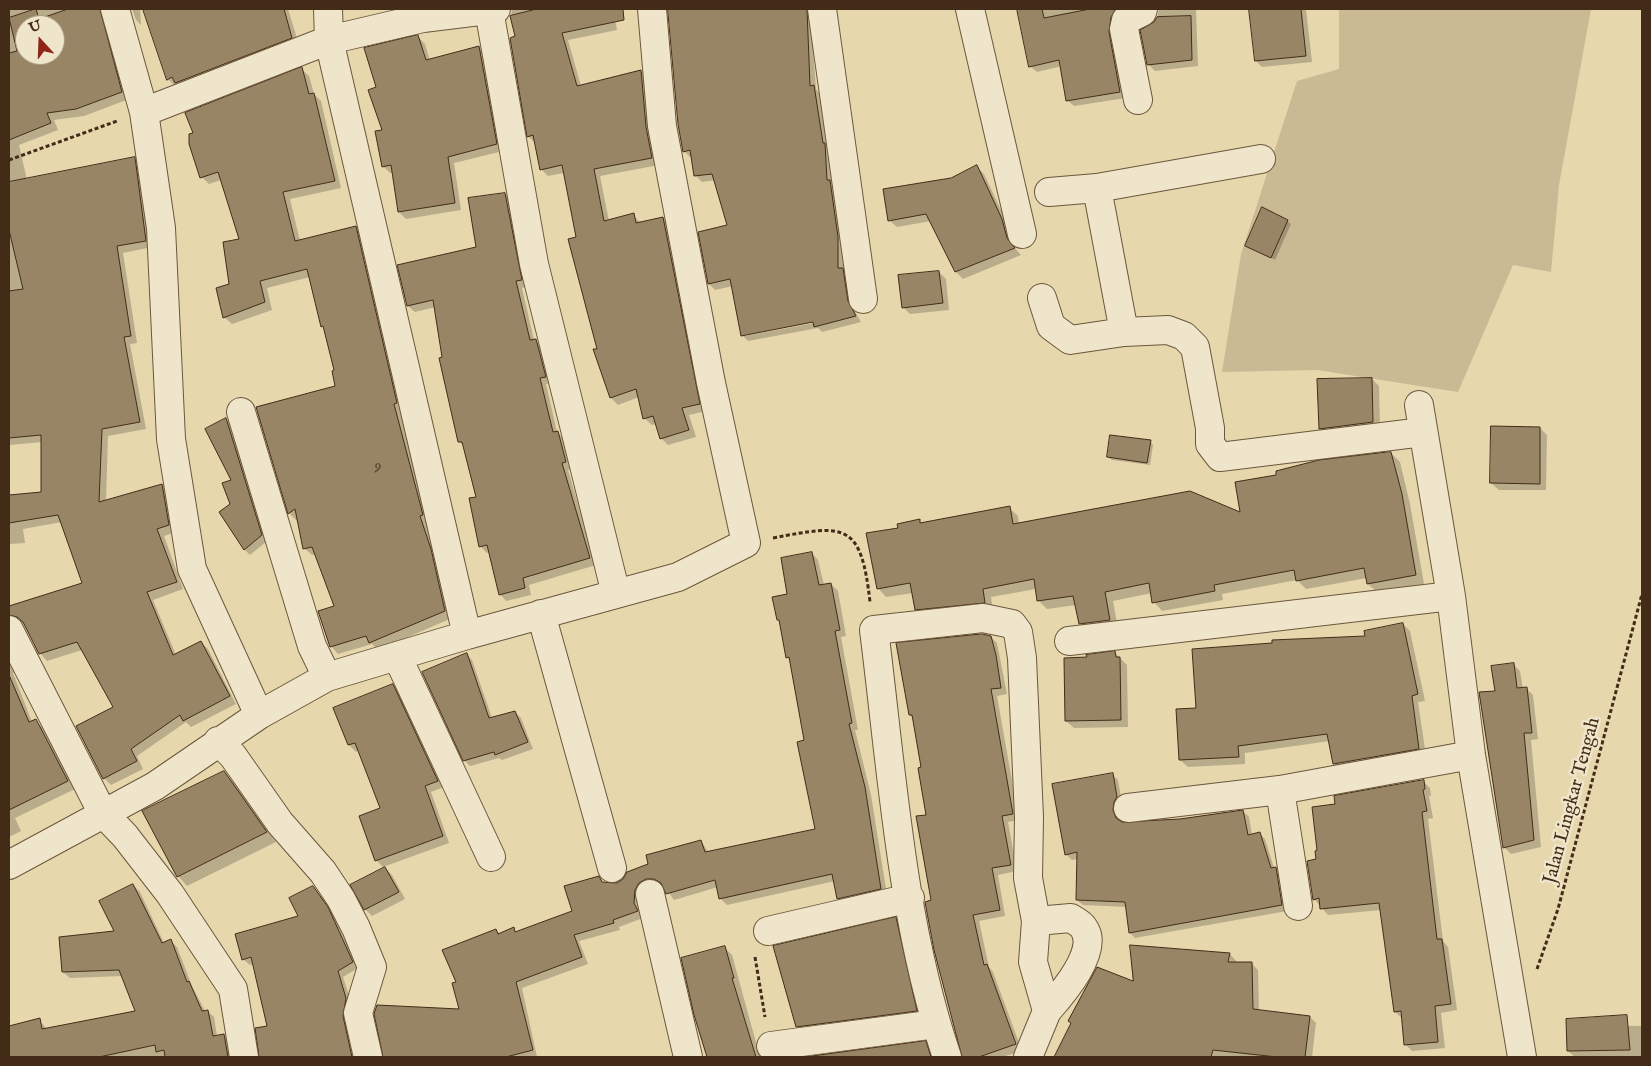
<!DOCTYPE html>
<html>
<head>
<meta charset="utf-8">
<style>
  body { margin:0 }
  #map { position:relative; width:1651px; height:1066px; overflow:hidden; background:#e6d7ad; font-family:"IM FELL English",serif }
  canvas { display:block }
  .frame { position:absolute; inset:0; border:10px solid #432c17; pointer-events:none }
  .north { position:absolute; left:15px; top:15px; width:50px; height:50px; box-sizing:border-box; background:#efe5ca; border:1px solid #aa9b82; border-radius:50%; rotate:340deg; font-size:14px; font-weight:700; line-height:20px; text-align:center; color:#432c17 }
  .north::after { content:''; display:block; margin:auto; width:18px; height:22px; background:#8f2418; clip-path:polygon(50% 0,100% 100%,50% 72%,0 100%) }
</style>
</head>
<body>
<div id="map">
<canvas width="1651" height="1066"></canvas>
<div class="frame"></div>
<div class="north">U</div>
</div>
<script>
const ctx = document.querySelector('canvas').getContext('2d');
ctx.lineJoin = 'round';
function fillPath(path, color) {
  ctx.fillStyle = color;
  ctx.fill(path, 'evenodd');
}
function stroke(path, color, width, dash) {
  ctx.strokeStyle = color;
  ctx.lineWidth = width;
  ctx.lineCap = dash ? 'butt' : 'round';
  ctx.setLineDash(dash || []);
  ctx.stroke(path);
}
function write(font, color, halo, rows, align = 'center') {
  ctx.font = font + ' "IM FELL English",serif';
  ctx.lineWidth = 5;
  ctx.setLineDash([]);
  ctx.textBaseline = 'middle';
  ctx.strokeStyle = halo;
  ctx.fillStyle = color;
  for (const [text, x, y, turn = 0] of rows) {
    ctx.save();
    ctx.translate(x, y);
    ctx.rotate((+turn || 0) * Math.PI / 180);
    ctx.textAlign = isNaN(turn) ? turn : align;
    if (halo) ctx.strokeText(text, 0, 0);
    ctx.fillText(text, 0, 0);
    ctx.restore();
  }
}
const green = new Path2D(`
  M1339,9H1591L1559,185L1551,272L1513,265L1458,392L1317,370L1222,372L1241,254L1297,81L1339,69Z`);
const shadow = new Path2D(`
  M9,9H109L129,99L84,116L54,120L58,130L19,145L27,180L134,159L142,166L152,247L123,253L137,343L130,344L146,429L108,436L106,501L162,485L169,492L176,532L164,536L183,589L153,600L176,655L201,642L208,649L236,704L191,727L186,722L137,756L143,769L111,785L104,778L115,707L82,650L47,661L40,653L22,622L9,623V606L83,584L62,522L23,529L25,543L9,544V496L42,494L43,442L9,445ZM25,25H55V55H25Z
  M132,9H140L141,25L136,20Z
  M144,9H288L299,45L175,86L168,79Z
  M512,9H613L617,30L568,40L581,86L641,71L648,78L659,165L600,176L609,221L633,215L641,223L663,218L670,225L706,411L689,415L696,437L668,445L661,438L657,424L652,425L644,418L639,397L618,405L611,398L595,350H599L564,173L548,176L541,169L536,144L528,136L517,37L511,16Z
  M670,9H810L816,89L819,93L828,147L831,150L833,184L836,187L844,244V270L848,275L853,308L861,322L822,332L818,328L748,341L742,335L733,286L715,290L709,284L700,233L729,226L716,180L702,182L696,176L693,157H690L684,151L679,124ZM819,320L820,322L745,336V333Z
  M1018,9H1132L1126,98L1074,106L1067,100L1062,66L1037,72L1030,66Z
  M1159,9H1196L1198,66L1155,71L1148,64Z
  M1250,9H1306L1312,62L1262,67L1256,61Z
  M418,37L425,44L430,61L479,47L486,54L503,151L454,163L461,210L406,219L399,212L393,173H390L383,166V131L378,88Z
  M301,69L309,76L314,94L321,101L341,188L290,199L300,241L356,227L363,235L404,410L400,411L430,522L426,523L438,558L452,618L378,650L372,644L338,654L331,646L336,607L317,554L312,555L304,548L298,519L297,521L290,514L257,408L337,387L335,371L310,277L267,288L272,310L232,324L224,317L240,240L221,180L209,184L202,177Z
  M977,167L984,174L1009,227L1014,247L1021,255L963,279L956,272L931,221L897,227L889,220L951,179Z
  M505,194L512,201L528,286L522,288L534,340L543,347L552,383L546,384L557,432L564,439L572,469L568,470L596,565L529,585L531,595L506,601L500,594L490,552L487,553L480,546L477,498L464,447L460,442L436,307L415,312L408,306L477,248Z
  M1287,221L1291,224L1275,260L1246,245Z
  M939,272L946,279L949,310L910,314L903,307Z
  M1372,379L1379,386L1380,429L1327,436L1320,429Z
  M226,419L232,425L267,541L250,555L245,550L232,505V480Z
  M1540,428L1547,435L1546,490H1499L1491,483Z
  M1150,441L1153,445L1150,465L1112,460L1108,457Z
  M1391,453L1400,462L1410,504L1424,584L1377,592L1368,584L1367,578L1306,589L1297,580L1222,594L1223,600L1162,611L1154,602L1152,593L1113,601L1118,629L1089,632L1080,623L1076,605L1047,609L1038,600L1036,589L991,597L993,611L925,618L916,609L913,593L886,597L878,588L899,529L919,521L922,524L1009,508L1018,516L1019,524L1242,514Z
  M812,553L818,560L824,585L831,584L838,591L846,636L841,637L858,730H855L871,795L887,895L845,905L838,898L835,881L727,905L720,898L718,887L674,900L664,886L653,885L643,918L619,927L620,930L579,941L588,964L522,988L537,1057H384L375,1014L460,1011L457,982L496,930L500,934L513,929L517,933L573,912L599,877L605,884H617L701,841L709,853L817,830L805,741L791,661L787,657L781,623L778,620L789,594Z
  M1403,624L1410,631L1425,701L1418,702L1426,756L1342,771L1334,764L1330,741L1245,753V764L1188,767L1180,760L1197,709Z
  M991,637L997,643L1007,694L997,696L1019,820L1008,822L1017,871L998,875L1005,916L979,921L989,967L993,972L1022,1051L1002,1057H963L933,901L923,768L914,719L910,715Z
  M1115,653L1127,665L1128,727L1074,728L1066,721L1089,659Z
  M466,654L472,660L492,718L515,712L521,718L533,749L502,760L499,758L470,766L464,760Z
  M9,663L16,672L13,673L32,722L35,720L43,728L75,789L15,818L21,831L9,837Z
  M1513,664L1520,671L1523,689L1526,688L1533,695L1538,739L1531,740L1541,847L1511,854L1504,847L1496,692Z
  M393,686L399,692L444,787L431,792L449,843L383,867L376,860L382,809L360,750L356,752L349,745L335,709Z
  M224,772L233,782L276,842L187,886L178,876Z
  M1112,774L1118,780L1122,803L1119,808L1118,817L1120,823L1129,825L1243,811L1249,817L1252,835L1259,833L1265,839L1274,868L1281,874L1287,911L1135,938L1130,933L1127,907L1083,905L1077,900L1078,859L1072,860L1066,854Z
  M1423,781L1430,788L1431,796H1429L1433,818L1428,819L1443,941L1448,947L1457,1010L1441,1013L1445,1048L1412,1051L1405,1044L1403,1019L1395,1012L1381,910L1328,915L1314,899L1318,851L1337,805Z
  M385,868L392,875L405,899L372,916L365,909Z
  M133,885L140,892L164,943L171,941L177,947L192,986L205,1011H207L214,1017L217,1036L224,1035L230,1042L234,1057H9V1027L39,1020L47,1029L137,1012L123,976L70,978L63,972L116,932Z
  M313,887L333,915L358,968L343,977L352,1005L356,1057H260L269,1027L254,964L250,965L243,959L300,917Z
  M896,919L903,926L923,1018L804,1034L797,1026Z
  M725,948L732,955L760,1057H709L695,1014Z
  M1230,954L1236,961V963H1251L1258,970L1259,1011L1310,1017L1316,1023L1312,1057H1061L1057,1054L1135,983Z
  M1568,1025L1642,1026V1056L1575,1057L1568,1051Z
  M925,1042L933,1050L936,1057H815Z`);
const building = new Path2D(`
  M36,9L39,19L68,9H100L122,92L76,109L47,113L51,123L9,140V53L17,51L9,18ZM25,25H55V55H25Z
  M143,9H284L292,38L175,83L172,77L167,80Z
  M537,9H623L624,20L562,33L577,86L641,70L646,127L652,158L594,169L604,221L634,213L636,223L663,217L700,404L682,408L689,430L660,439L653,416L643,419L636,389L610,398L593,349H597L568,239L576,237L562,165L540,170L533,135L527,137L510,38L515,36L510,16Z
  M668,9H807L810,86L814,85L823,143H825L827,180H830L838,237V268H843L848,301L856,316L814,327L813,322L741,336L730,279L708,284L698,232L727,225L712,174L694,176L690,150L683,152L678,124Z
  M1017,9H1042L1044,18L1090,9H1116L1111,17L1109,32L1120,92L1066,101L1059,60L1029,67Z
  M1249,9H1301L1306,56L1255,61Z
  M1191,16L1192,60L1147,65L1140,30L1154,22L1157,17Z
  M418,35L426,60L479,46L497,144L448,157L455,203L398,212L391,165L382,167L375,131L382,130L368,90L376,87L364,48Z
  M302,67L309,94L314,93L335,181L283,192L295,241L356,226L397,403L394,404L423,515L420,516L431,549L445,611L369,643L366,636L330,647L318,611L334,606L312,547L303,549L295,509L288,514L256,407L335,386L332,371L334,370L323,326L321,327L307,269L260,281L265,302L223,318L216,288L229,284L223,242L239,239L218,172L200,178L189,144V134L193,133L185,113Z
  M135,157L146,241L117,246L131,336L124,337L140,422L102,429L99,502L162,484L169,525L157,529L177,582L147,592L173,655L201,641L230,696L183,721L180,715L131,749L137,761L103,779L76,726L113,707L77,642L39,654L23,622L17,617L9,615V606L82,583L58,515L9,523V495L41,492V435L9,438V291L23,289L9,230V182Z
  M977,165L1002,219L1007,238L1015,248L955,272L926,214L888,221L883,189L951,178Z
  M505,193L522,280L516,281L530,340L536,339L546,377L540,378L553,432L558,431L566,462L562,463L590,558L523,578L525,588L499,595L487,545L479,547L469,498L476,497L462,442H458L439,358L442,357L433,300L407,306L397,265L476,247L468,198Z
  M1262,207L1288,220L1271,258L1245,246Z
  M939,271L943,303L902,308L898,275Z
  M1372,378L1373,422L1319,429L1317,379Z
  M226,418L262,535L244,550L219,512L230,504L222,483L231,480L205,429Z
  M1491,426L1540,427V484L1490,483Z
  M1110,435L1151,440L1147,463L1107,457Z
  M1391,452L1402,494L1416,575L1367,584L1364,568L1296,581L1294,570L1214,585L1215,591L1152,603L1149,583L1105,592L1110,620L1079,624L1073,596L1037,601L1034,579L983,589L985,603L915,610L910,583L877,589L866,533L898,528L897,524L920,519V523L1010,506L1013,524L1190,491L1240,512L1235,482L1276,475V471L1319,460Z
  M812,552L819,585L831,583L840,630L835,631L852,723L849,724L865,787L881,889L837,899L832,874L719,899L715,880L666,894L661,883L654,879H646L639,883L635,890L634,903L638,911L613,920L614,923L574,935L582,957L516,982L533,1050L506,1057H383L374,1014L377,1005L459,1009L452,983L456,982L442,950L496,929L498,934L514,927L515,932L572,911L564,886L599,876L602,882L617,883L623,879L627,872L648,864L646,855L701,840L705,852L815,829L797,742L804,740L789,657L786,658L779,620H777L772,597L787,594L781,558Z
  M1403,623L1418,694L1412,696L1419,749L1333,764L1327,734L1238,746L1239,757L1179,760L1176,709L1196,708L1192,649L1272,643V640L1365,636L1364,631Z
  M982,634L991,636L996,655L1001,688L991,689L1013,814L1002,816L1011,865L992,868L1000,910L973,915L984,965L987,964L1016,1044L979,1057H962L934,950L925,902L931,900L916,816L926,815L918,768L921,767L912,715H909L896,643Z
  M1115,651L1116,657H1120L1121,720L1065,721L1064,658L1087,657L1086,655Z
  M467,653L489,718L515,711L528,742L495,755L494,752L463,761L422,672Z
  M1514,663L1517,688L1527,687L1532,733H1524L1534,840L1503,848L1479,692L1495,691L1491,666Z
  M9,675L29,722L36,719L68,781L9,810Z
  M393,684L438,781L425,786L443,836L375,861L359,816L380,808L355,743L348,745L333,708Z
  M224,771L267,832L177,877L142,811Z
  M1113,773L1117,797L1114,802L1113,810L1116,818L1122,822L1180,819L1243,810L1248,835L1260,832L1271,868L1276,867L1282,905L1129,933L1125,902L1076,900L1077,852L1065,855L1052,784Z
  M1424,780L1425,789L1423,790L1427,811L1422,812L1437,939H1442L1451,1004L1435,1006L1438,1042L1404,1045L1401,1011L1394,1012L1379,903L1320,909L1319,898L1313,900L1307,861L1316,859L1315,851L1317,850L1312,807L1335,804L1334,796Z
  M385,867L399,892L364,910L350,885Z
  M133,884L162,943L171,939L187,982L189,981L202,1011L208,1010L213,1036L224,1034L228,1057H165L164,1050L156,1052L155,1045L99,1057H9V1026L40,1018L42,1029L135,1011L119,970L62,972L59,937L114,931L99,901Z
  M313,886L328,907L353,962L338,971L346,998L343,1016L352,1057H259L255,1028L267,1026L251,957L242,960L235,934L298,916L289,898Z
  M896,917L917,1011L796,1027L773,946Z
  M1130,945L1230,953L1228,962H1252L1253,1009L1310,1016L1305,1057H1277L1213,1050L1211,1057H1054L1071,1023L1068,1021L1097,967L1133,981Z
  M725,946L734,978H732L756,1057H707L694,1015L681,958Z
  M1627,1015L1630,1050L1567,1051L1566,1019Z
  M926,1041L931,1057H805Z`);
const path = new Path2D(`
  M9,160L117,121
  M773,538C846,524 861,522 870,602
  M755,957L765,1017
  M1537,969L1558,909L1642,594`);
const minor = new Path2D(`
  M115,9L144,112L161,228L171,439L192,569L259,715
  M328,9L329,40L467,635
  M822,9L863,299
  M970,9L1022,234
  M489,10L534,264L616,594
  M1138,100L1124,29L1126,20L1142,12L1143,9
  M144,112L329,40L423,18L496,9
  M1097,188L1124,332
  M1049,192L1097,188L1261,159
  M1042,298L1051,326L1070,340L1124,332L1168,330L1184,336L1195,347L1210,428V444L1220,457L1423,432
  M1419,405L1451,596L1471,755L1522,1057
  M241,412L312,646L327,677
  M541,614L612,868
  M9,630L102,812L125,836L170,894L233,989L244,1057
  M1069,641L1451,596
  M397,656L491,857
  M218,741L233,756L280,823L323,872L341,899L356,928L372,967L358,1013L368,1057
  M1280,790L1298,906
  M1128,808L1280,790L1471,755
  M9,865L155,786L259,715L327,677L467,635L678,577L746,543L711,383L662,126L652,9
  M650,894L688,1057
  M1036,921L1071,918C1075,921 1080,923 1083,927C1101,950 1061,995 1047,1011
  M768,931L910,898
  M771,1046L936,1024
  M947,1057C901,921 892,772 874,630L983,618L1012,624L1018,632L1022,658L1029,817L1028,878L1036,921L1033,962L1047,1011L1028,1057`);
const numberNames = [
  ["9",378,468]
];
const streetNames = [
  ["Jalan Lingkar Tengah",1573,801,-75]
];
fillPath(green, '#caba94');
fillPath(shadow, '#0003');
fillPath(building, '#988565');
stroke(building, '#432c17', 1);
stroke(minor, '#6c573c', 30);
stroke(path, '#432c17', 3, [4, 2.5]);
stroke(minor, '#efe5ca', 28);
write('16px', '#58422a', null, numberNames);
write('19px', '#432c17', '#efe5ca', streetNames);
</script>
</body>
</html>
